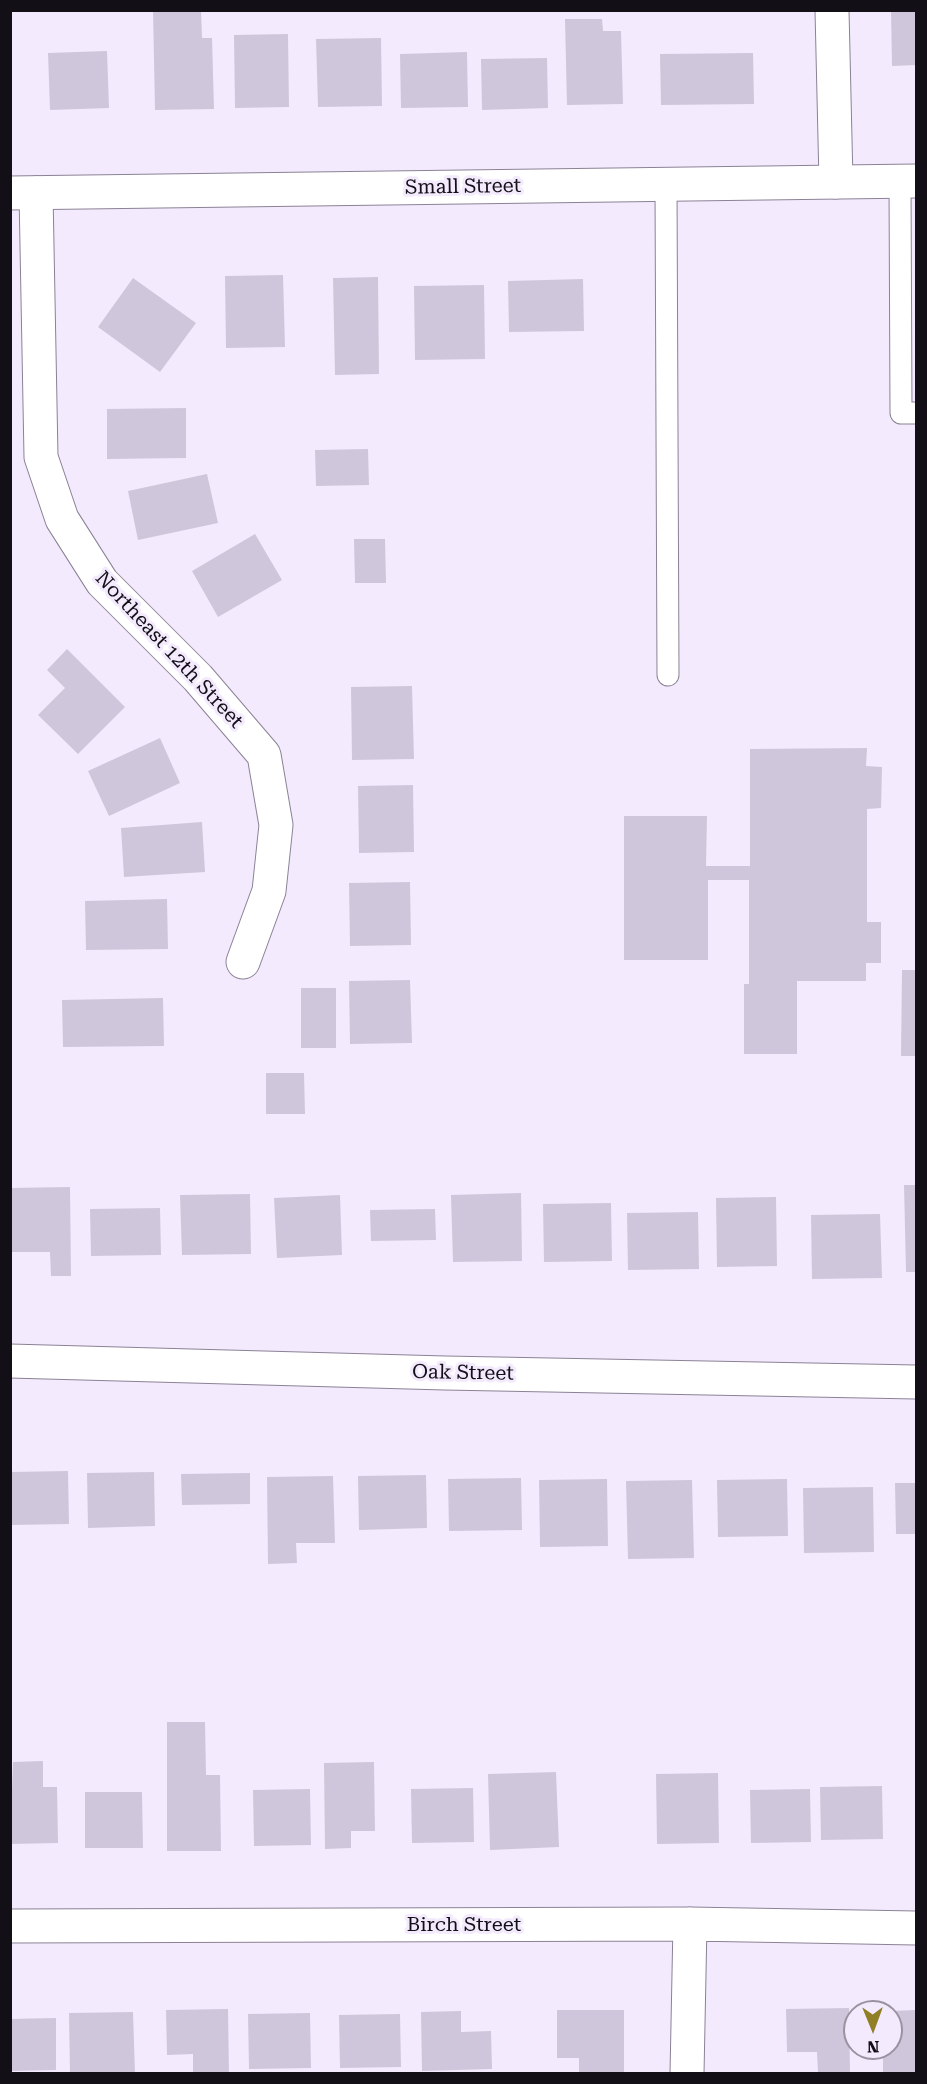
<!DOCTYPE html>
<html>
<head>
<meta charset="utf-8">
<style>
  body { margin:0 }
  #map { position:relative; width:927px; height:2084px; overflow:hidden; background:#f4eafe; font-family:"Roboto Serif",serif }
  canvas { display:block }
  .frame { position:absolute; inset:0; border:12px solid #120f16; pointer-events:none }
  .north { position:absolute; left:843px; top:2000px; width:60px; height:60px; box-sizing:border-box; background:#f4eafe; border:2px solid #9a92a1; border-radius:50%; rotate:179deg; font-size:16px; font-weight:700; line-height:24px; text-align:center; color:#120f16 }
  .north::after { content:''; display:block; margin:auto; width:21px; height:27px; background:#917f26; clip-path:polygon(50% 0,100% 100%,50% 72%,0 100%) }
</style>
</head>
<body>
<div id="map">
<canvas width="927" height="2084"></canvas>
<div class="frame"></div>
<div class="north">N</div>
</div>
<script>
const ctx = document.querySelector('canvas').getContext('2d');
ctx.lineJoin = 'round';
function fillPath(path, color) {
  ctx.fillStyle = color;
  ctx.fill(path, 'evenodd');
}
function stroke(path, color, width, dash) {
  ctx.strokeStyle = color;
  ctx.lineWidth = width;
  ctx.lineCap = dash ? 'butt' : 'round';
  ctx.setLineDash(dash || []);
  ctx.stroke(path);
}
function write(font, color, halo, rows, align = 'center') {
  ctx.font = font + ' "Roboto Serif",serif';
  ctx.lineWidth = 6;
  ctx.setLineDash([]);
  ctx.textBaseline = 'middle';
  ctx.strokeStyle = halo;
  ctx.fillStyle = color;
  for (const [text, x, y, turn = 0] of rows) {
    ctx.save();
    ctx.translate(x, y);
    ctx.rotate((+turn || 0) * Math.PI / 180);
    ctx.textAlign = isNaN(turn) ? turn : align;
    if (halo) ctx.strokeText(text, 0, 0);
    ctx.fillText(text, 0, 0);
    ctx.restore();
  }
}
const building = new Path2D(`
  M153,10H201L202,38H212L214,109L155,110Z
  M891,10H916V65L892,66Z
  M565,19H602L603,31H621L623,104L567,105Z
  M288,34L289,107L235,108L234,35Z
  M381,38L382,106L318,107L316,39Z
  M107,51L109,108L50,110L48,53Z
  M467,52L468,107L401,108L400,54Z
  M753,53L754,104L661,105L660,54Z
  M547,58L548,108L482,110L481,59Z
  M283,275L285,347L226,348L225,276Z
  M378,277L379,374L335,375L333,278Z
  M133,278L196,323L160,372L98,327Z
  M583,279L584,331L509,332L508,281Z
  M484,285L485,359L415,360L414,286Z
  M186,408V458L107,459V409Z
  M368,449L369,485L316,486L315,450Z
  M207,474L218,523L138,540L128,491Z
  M255,534L282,580L218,617L192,571Z
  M354,539H385L386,583H355Z
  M67,649L125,707L78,754L38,715L65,688L47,670Z
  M412,686L414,759L352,760L351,687Z
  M160,738L180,783L109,816L88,771Z
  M867,748L866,766L882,767L881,808L867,809V922H881V963H866V981H797V1054H744V984H749V880H708V960H624V816H707L706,866H750V749Z
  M413,785L414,852L359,853L358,786Z
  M202,822L205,872L124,877L121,828Z
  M410,882L411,945L350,946L349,883Z
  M167,899L168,949L86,950L85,901Z
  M902,970H916V1056H901Z
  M410,980L412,1043L350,1044L349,981Z
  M301,988H336V1048H301Z
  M163,998L164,1046L63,1047L62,1000Z
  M266,1073H304L305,1114H266Z
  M904,1185H916V1272H906Z
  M70,1187L71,1276H51L50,1252H10V1188Z
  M521,1193L522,1261L453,1262L451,1195Z
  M250,1194L251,1254L182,1255L180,1195Z
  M340,1195L342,1255L277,1258L274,1198Z
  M776,1197L777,1266L717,1267L716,1198Z
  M611,1203L612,1261L544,1262L543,1204Z
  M160,1208L161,1255L91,1256L90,1209Z
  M435,1209L436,1240L371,1241L370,1210Z
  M698,1212L699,1269L628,1270L627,1213Z
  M880,1214L882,1278L812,1279L811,1215Z
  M68,1471L69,1524L10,1525V1472Z
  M154,1472L155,1526L88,1528L87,1473Z
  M250,1473V1504L182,1505L181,1474Z
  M426,1475L427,1528L359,1530L358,1476Z
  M333,1476L335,1543H296L297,1563L268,1564L267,1477Z
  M521,1478L522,1530L449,1531L448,1479Z
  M607,1479L608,1546L540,1547L539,1480Z
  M787,1479L788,1536L718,1537L717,1480Z
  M692,1480L694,1558L628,1559L626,1481Z
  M895,1483H916V1534H896Z
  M873,1487L874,1552L804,1553L803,1488Z
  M167,1722H205L206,1775H220L221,1851H167Z
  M43,1761V1787H57L58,1843L10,1844L13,1762Z
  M374,1762L375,1831H351V1848L325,1849L324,1763Z
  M556,1772L559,1847L490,1850L488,1774Z
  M718,1773L719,1843L657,1844L656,1774Z
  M882,1786L883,1839L821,1840L820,1787Z
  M473,1788L474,1842L412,1843L411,1789Z
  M310,1789L311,1845L254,1846L253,1790Z
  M810,1789L811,1842L751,1843L750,1790Z
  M85,1792H142L143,1848H85Z
  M849,2008L850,2072H818L817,2052H787L786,2009Z
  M228,2009L229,2074H193V2054L167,2055L166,2010Z
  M557,2010H624V2074H579V2058H557Z
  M916,2010V2074H883V2048H891V2011Z
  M461,2011V2032L491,2031L492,2069L422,2071L421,2012Z
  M133,2012L135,2074H70L69,2013Z
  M310,2013L311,2068L249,2069L248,2014Z
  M400,2014L401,2067L340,2068L339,2015Z
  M56,2018V2070L10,2071V2019Z`);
const service = new Path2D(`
  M900,181L901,413H916
  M666,184L668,675`);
const minor = new Path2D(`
  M832,10L836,182
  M36,193L41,457L62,519L102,582L198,678L264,755L276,825L269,891L243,962
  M10,1361L445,1373L916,1382
  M10,1926L690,1924L916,1928
  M687,2074L690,1924`);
const tertiary = new Path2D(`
  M10,193L916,181`);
const streetNames = [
  ["Small Street",463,187,-1],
  ["Northeast 12th Street",169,650,47],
  ["Oak Street",463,1373,1],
  ["Birch Street",464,1925]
];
fillPath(building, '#d0c6db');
stroke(service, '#8b8295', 23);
stroke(minor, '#8b8295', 35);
stroke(tertiary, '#8b8295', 35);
stroke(service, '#fff', 21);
stroke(minor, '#fff', 33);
stroke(tertiary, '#fff', 33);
write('20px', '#120f16', '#f4eafe', streetNames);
</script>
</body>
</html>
